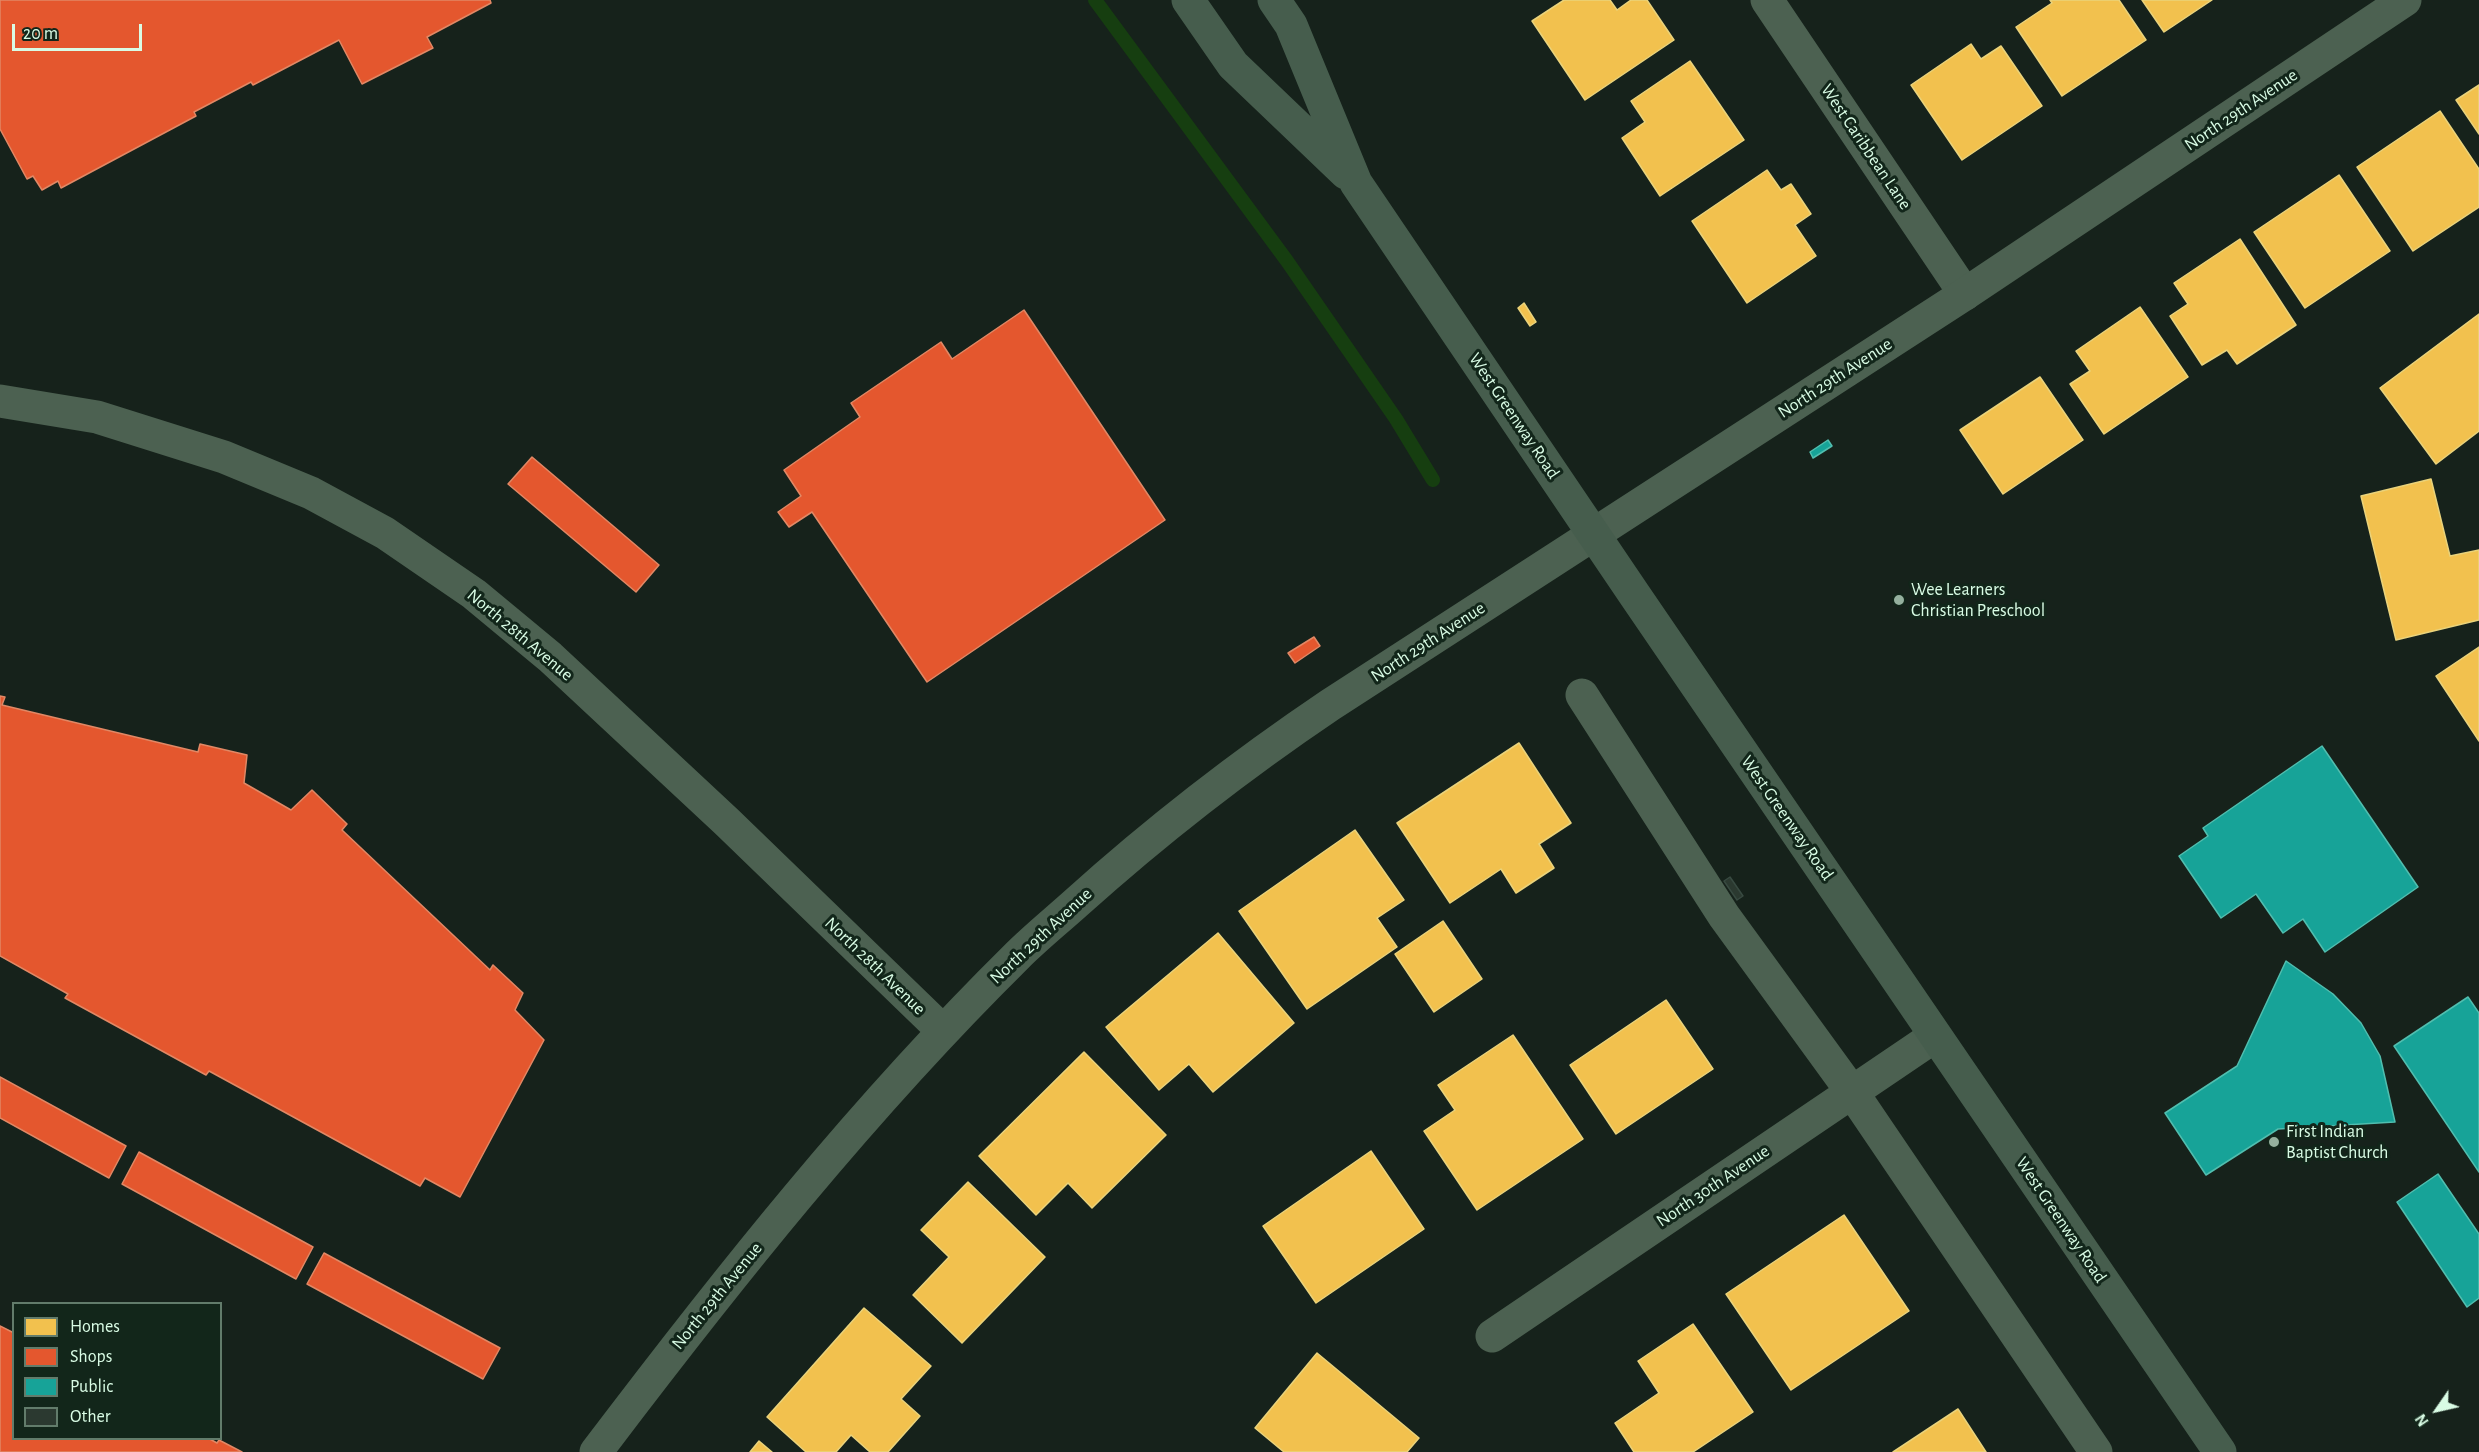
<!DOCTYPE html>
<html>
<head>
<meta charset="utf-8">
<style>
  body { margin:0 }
  #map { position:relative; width:2479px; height:1452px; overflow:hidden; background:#16221b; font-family:"Alegreya Sans",sans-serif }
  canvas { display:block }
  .legend { position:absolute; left:12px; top:1302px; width:210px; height:138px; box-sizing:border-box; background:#12261a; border:2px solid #627c6b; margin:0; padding:8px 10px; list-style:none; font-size:18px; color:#d9fce5 }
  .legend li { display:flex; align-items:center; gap:12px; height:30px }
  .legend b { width:30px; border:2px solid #627c6b }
  .north { position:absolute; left:2407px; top:1380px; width:60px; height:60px; -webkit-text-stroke:4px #12261a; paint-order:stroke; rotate:236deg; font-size:16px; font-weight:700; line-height:24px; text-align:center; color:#d9fce5 }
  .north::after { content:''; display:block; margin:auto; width:21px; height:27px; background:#d9fce5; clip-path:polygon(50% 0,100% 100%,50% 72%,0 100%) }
  .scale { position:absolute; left:12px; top:24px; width:130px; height:27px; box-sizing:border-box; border:3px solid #d9fce5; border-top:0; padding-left:8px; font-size:18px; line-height:21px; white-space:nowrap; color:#d9fce5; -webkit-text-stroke:4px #12261a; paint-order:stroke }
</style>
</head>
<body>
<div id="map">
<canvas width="2479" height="1452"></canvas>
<ul class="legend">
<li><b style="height:16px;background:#f2c14e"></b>Homes</li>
<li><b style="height:16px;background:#e4572e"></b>Shops</li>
<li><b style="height:16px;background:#17a398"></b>Public</li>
<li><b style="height:16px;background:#2b3930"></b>Other</li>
</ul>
<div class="north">N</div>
<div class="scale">20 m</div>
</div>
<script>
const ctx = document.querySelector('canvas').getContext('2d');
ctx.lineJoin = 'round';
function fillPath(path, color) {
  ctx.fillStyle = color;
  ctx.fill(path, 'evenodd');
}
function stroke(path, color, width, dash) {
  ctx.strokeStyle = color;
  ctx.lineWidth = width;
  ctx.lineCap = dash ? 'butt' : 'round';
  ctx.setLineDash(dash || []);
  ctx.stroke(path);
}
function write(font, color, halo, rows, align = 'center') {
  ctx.font = font + ' "Alegreya Sans",sans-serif';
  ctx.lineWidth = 6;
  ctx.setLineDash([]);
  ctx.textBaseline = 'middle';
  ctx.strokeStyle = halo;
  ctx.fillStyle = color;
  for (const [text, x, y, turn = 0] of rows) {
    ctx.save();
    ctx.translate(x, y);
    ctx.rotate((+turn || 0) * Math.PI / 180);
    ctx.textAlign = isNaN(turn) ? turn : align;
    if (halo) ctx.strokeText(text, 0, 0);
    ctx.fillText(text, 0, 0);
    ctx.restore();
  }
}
const homes = new Path2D(`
  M1564,0H1610L1617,10L1631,0H1647L1674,40L1585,100L1532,21Z
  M2050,0H2119L2146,40L2062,96L2016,27L2052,3Z
  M2142,0H2212L2164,32Z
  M1971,44L1981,59L2001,46L2042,106L1962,160L1911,85Z
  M1690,61L1744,140L1660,196L1622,138L1645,122L1631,101Z
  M2479,85V134L2456,100Z
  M2440,111L2479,169V207L2413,251L2357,167Z
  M1767,170L1781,190L1791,184L1811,214L1795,225L1816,256L1747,303L1692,221Z
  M2339,175L2390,251L2305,308L2254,232Z
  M2240,239L2296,325L2237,364L2227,350L2202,365L2170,316L2188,304L2174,283Z
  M1524,303L1536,322L1530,326L1518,308Z
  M2140,307L2188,377L2104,434L2070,384L2090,371L2076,351Z
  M2479,314V431L2436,464L2380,388Z
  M2040,377L2083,440L2003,494L1960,430Z
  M2431,479L2450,556L2479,550V620L2396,640L2361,496Z
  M2479,647V741L2436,676Z
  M1519,743L1571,823L1539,844L1554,868L1516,893L1501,869L1450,903L1397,823Z
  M1355,830L1404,900L1377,918L1397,947L1307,1009L1239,911Z
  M1443,921L1482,979L1434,1012L1395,954Z
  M1218,933L1294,1023L1213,1092L1189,1064L1159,1090L1106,1027Z
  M1666,1000L1713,1069L1616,1134L1570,1065Z
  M1513,1035L1583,1139L1477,1210L1424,1131L1455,1110L1438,1085Z
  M1084,1052L1166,1135L1092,1208L1068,1183L1036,1215L979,1156Z
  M1371,1151L1424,1229L1316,1303L1263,1226Z
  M968,1182L1045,1257L962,1343L913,1295L949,1257L921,1230Z
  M1844,1215L1909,1311L1791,1390L1726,1294Z
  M864,1308L931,1366L901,1399L920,1416L888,1452H870L851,1435L836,1452H806L767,1417Z
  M1693,1324L1753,1412L1693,1452H1634L1615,1423L1659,1393L1638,1361Z
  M1317,1353L1419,1438L1407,1452H1284L1255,1428Z
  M1958,1409L1986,1452H1893Z
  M759,1441L772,1452H750Z`);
const shops = new Path2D(`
  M0,0H490L491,3L427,37L433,48L362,84L339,40L253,85L251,82L194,112L196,116L61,188L58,181L42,190L33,176L27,179L0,129Z
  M1024,310L1165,520L927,682L812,512L789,527L778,512L801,496L784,470L860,417L851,403L941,342L952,359Z
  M532,457L659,565L636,592L508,484Z
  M1314,637L1320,646L1295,663L1288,653Z
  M0,696L5,697L2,705L198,752L200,744L247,755L244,783L291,810L312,790L347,824L342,830L490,970L493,965L523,993L515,1010L544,1040L460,1197L425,1178L420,1186L209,1071L206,1075L65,998L68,994L0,956Z
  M0,1077L126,1146L109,1178L0,1118Z
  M139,1152L313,1247L296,1279L122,1184Z
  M324,1253L500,1348L483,1379L307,1284Z
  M0,1326L14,1333V1438H208L217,1443L219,1440L242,1452H0Z`);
const public = new Path2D(`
  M1828,440L1832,446L1813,458L1810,452Z
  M2322,746L2418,887L2325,952L2303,919L2283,933L2256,894L2221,918L2179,856L2208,836L2203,828Z
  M2286,961L2333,994L2361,1023L2380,1056L2395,1122L2278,1129L2206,1175L2165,1113L2237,1066Z
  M2468,997L2479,1013V1172L2394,1046Z
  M2438,1174L2479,1234V1298L2467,1307L2397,1202Z`);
const stream = new Path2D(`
  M1095,0L1287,261L1396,419L1433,480`);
const building = new Path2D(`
  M1730,877L1743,896L1737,900L1724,881Z`);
const minor = new Path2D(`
  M1767,0L1965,294
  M1582,695L1724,916L1852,1092L2096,1452
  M1492,1336L1935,1036`);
const tertiary = new Path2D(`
  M0,401L97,417L224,457L311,493L385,533L474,594L550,657L727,822L943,1031
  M596,1452C727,1279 862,1109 1017,956C1035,938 1056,921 1076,903C1156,831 1241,765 1330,705L1965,294L2405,0`);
const secondary = new Path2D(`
  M1188,0L1233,65L1346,173
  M1274,0L1291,25L1356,183L1634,594L2220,1452`);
const markers = [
  [1899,600,6,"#95b09e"],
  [2274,1142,6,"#95b09e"]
];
const streetNames = [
  ["North 29th Avenue",2241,110,-34],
  ["West Caribbean Lane",1866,147,56],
  ["North 29th Avenue",1835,378,-33],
  ["West Greenway Road",1514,416,56],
  ["North 28th Avenue",520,635,40],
  ["North 29th Avenue",1428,642,-33],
  ["West Greenway Road",1787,818,55],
  ["North 29th Avenue",1041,936,-43],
  ["North 28th Avenue",875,966,44],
  ["North 30th Avenue",1713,1186,-34],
  ["West Greenway Road",2061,1220,56],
  ["North 29th Avenue",717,1296,-51]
];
const poiNames = [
  ["Wee Learners",1911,590],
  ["Christian Preschool",1911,611],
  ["First Indian",2286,1132],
  ["Baptist Church",2286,1153]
];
fillPath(homes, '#f2c14e');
stroke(homes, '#ead37b', 1.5);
fillPath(shops, '#e4572e');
stroke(shops, '#e18865', 1.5);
fillPath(public, '#17a398');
stroke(public, '#51beaf', 1.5);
stroke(stream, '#163e10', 14);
fillPath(building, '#2b3930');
stroke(building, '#384a41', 1.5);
stroke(minor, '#4c6151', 33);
stroke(tertiary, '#4c6151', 33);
stroke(secondary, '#465d4d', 33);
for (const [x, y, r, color] of markers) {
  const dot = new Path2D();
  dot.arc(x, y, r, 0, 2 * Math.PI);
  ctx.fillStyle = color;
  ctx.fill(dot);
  stroke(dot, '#12261a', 2);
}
write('18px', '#d9fce5', '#12261a', streetNames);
write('18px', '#d9fce5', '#12261a', poiNames, 'left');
</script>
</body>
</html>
